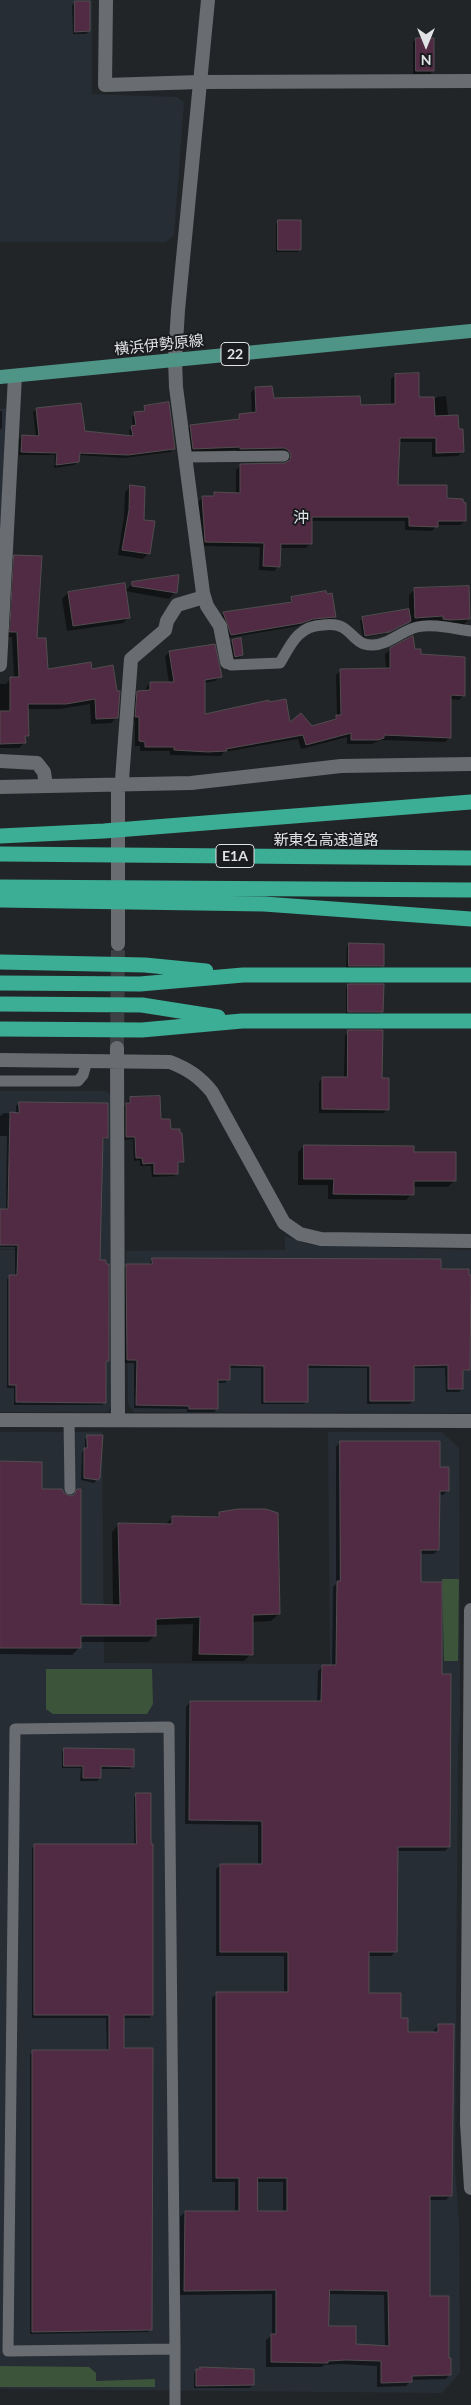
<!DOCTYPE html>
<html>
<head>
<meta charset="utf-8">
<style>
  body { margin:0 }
  #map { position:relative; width:471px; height:2405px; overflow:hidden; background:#222528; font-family:Lato,sans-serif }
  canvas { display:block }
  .north { position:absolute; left:401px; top:20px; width:50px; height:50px; -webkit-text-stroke:4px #191b1e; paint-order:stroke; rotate:180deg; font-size:14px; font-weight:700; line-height:20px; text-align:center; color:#e0e2e4 }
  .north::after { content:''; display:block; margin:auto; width:18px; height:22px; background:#e0e2e4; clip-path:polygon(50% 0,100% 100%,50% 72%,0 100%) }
</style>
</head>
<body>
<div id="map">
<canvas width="471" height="2405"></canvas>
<div class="north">N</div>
</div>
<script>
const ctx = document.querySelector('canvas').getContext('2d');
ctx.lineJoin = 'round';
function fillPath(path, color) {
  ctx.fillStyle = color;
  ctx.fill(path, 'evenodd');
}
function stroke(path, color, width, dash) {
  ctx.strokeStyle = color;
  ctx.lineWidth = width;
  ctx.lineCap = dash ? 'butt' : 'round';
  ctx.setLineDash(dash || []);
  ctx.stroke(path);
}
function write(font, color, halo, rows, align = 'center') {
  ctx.font = font + ' Lato,"Noto Sans JP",sans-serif';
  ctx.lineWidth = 4;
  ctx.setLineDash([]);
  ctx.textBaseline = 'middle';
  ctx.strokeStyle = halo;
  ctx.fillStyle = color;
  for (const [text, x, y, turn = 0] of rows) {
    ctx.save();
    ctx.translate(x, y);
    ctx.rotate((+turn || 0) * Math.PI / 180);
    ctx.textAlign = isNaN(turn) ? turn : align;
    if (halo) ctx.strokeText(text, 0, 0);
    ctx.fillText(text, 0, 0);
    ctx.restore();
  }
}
const built = new Path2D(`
  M0,0H92V94L177,97L184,102L174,235L166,242H0Z
  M8,408L0,566V409Z
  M0,1091H106L113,1097V1406L106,1412H0V1250L37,1249H0Z
  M285,1236L311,1245L471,1250V1413L134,1412L128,1404L126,1251L285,1250Z
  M0,1432H102L104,1663L330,1664L328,1432H442L459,1448L460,1713L458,1751L455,2169L459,2221L460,2373L442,2393L0,2389Z`);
const green = new Path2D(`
  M442,1579H459L458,1661H444Z
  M46,1669H152L153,1704L147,1714H53L46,1709Z
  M0,2366L89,2367L96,2373V2381L155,2379V2387H0Z`);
const shadow = new Path2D(`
  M75,3L89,31L86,34H73L72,5Z
  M416,39L433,71L430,74H413V42Z
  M279,221L300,250L297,252H276V224Z
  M395,375L418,399L433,400L437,397L446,396L450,433L462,452L458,456L432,457V442H399L397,487L446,500L465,521L460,525H437L432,531L405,530V521H311V543L306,548H279V566L274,571L259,570L260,547L201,546L198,502L202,498H210L214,494H236V470L241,465H284L288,462L286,456L236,453V450L189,453L186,430L190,426L235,421L240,415L252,414L251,393L255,388L273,400L359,406L391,405V379Z
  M145,407L174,448L171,452L124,458L78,455V462L74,465L54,468L55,455H19V440L22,436L36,437L33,412L37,409L83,432L130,437L129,430L133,427L132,417L135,414L142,413Z
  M0,411H2V427L0,430Z
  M130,487L143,521L154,522L148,554L143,559L118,555L124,516L125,492Z
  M15,556L36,639L46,670H91L117,717L111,723L91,724L90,704L60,709H27L28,735L24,739V743L19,748H0V684H6L11,678H14L12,637H6L10,561Z
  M133,583L175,592L169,599L125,591L129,617L123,623L67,631L62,599L68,593L124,585L125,591Z
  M415,589L469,619L463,625L438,622L410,623V621L385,634L363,638L360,621L363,618L409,610V595Z
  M292,598L335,617L332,620L309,621L298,626L228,638L221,616L224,613L289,604Z
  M232,641L242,655L239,658L232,659L229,644Z
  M391,649L414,651L464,695L459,700L450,699V737L445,742L381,740L372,744H347V737L301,749L298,739L224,752L221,756L170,755V751H140V746H135V721H131L133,697L138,692H145L146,688L150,683H169L165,657L169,652L220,676L215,681L204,683V716L311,727L331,721L337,716L336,675L341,670L386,669L385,654Z
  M349,944L383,965L380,968H346L347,947Z
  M349,986L382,1011L379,1014H346V988Z
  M348,1032L381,1079L388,1109L384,1113H319V1082L323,1078H344L345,1036Z
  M130,1098L170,1130L182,1161L177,1164V1173L174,1176L152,1177L151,1166H140V1160L134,1161L133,1139L124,1140V1107Z
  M19,1103L107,1138L102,1141L99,1261L108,1360L105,1363V1402L102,1405H14V1388H7V1279L10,1276H15V1247H0V1210H6L7,1136H0V1116L4,1113L16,1114V1106Z
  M304,1146L413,1153L454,1181L448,1187H412V1194L406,1200L328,1199V1185H298V1152Z
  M152,1259L439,1270L471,1276V1303L468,1306L469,1369L462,1372V1389L459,1392H446L445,1368H413V1401L410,1404H367V1368H307V1401L304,1404H261V1368H228V1379L225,1383H217V1409L214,1412H187V1409L134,1408V1363H124V1268L127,1265H149Z
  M88,1436L99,1477L94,1483L81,1480L82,1452L85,1449V1439Z
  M340,1442L438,1468L448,1490L443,1495H438V1550L434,1554H420V1583L441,1675L449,1847L445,1851H397L395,1952L391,1956H368V1995L400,2020L407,2033H434V2030L439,2025L451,2195L446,2200H429V2297L450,2374L446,2379L411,2380L406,2386L377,2387V2366L341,2364L324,2365L322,2367H266V2340L272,2335V2294L180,2295V2217L185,2212H235V2182H212V1998L217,1993H284V1956H216V1869L221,1865H258V1825L185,1824L186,1707L190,1702H317L318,1671L322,1667H332L333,1587L336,1584V1447ZM257,2182H283V2213H256ZM328,2294L384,2295L385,2347L354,2345L328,2327Z
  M0,1463L41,1490L71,1497L78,1490L80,1605L113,1606L112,1532L119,1524L165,1525L172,1518H215L220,1513L279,1614L271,1621L252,1622L251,1654L244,1661H192L193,1624L155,1625V1635L148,1642H80V1647L72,1655L0,1654Z
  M65,1749L133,1766L130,1769H100V1778L97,1781H80L81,1768H62V1752Z
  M137,1794L152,2015L149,2018H123V2049L151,2329L148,2332L30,2334V2054L33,2052L107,2051L106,2018H32V1848L35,1846H134V1797Z
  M200,2368L253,2385L250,2388H194V2373Z`);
const building = new Path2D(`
  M75,1H90V31L75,32Z
  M416,38H434V71H416Z
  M278,220H301V250H278Z
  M419,373V397H434L435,416L458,415L459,429H463L464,452L436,453V438H400L398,485H447V498L463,499V502L466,503V521H438V527L409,526V517H312V544H281L280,567L263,566L264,543L205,542L202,496H214V492L240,493V464L285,463L290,460L291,455L288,450L284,448L240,449V447L193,449L190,425L239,419V414L256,412L255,387L272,386L274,398L360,396L361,405L395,404V374Z
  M169,402L175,449L128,455L80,453L79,462L56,465L57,453L21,452L22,435L39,436L36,408L81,403L85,431L133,436L131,426L136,425L134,412L145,411L144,406Z
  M130,485L145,487L144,520L155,521L150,554L122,550L129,510Z
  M14,555L42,556L37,638H46L48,669L91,662L92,669L113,665L117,691H120L118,718L96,719L95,699L66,704H28L29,736H25L26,743L0,744V711H10V677H19L17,632H10Z
  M179,575L177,593L132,586V582Z
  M125,583L130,618L73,626L68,592Z
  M469,586L470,619L450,620L443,619V616L415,618L414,588Z
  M326,591L327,594L332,593L336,617L313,619L302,623L231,635L223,612L292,602L291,597Z
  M409,609L411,621L389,632L365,636L362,617Z
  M413,636L415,649H421V654L465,657V696L451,695V738L384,735V738L378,740H351V733L306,745L303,735L226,749L227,751L208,752L174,750V747H145V742L139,741V717H135L137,691L150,690V682H174L169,651L215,644L222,677L205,680V714L269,700V702L286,699L290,722L301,713L312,726L336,719V715H341L340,669L390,668V648Z
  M241,638L243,655L235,657L232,640Z
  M349,943L384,944V966H349Z
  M348,984H384L383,1012H348Z
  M348,1030H383L382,1078H389V1110L322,1109V1077H347Z
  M160,1096L161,1119H170L171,1129H180V1133H182L184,1162H178V1174H154V1163L143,1164L142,1158H136L135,1137H126V1103H130V1097Z
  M19,1102L108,1103V1138H103L100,1260H106V1264H109V1361H106V1403L16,1402V1385H9V1275H17L18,1245H0V1209H8L10,1112L19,1113Z
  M304,1145L414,1146V1152H456V1181H414V1195L333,1194L334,1179H304Z
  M152,1258L441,1259V1269H469V1275H471L470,1370H463V1389H448V1365L414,1366V1401H370V1366L308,1365V1402H264V1366L230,1365V1380H218V1409H189V1406L136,1405L137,1360H127L126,1264H152Z
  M87,1435H103L100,1478L98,1480L84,1478V1448H87Z
  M340,1441H440V1467H449V1491H440L439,1550H421V1582H442V1674H451L450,1847H398L397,1952H369V1993H401V2018H408V2032H438V2024H454L452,2196H430V2296H449V2358H451V2375L412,2376V2382L381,2383V2361L346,2360L328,2361V2363L271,2362V2334H276V2290L184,2291L185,2211H239V2178H216V1992H288V1952H220V1864H262V1821L189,1820L190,1701H321L322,1665H336L337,1581H340ZM258,2178H287V2211H258ZM330,2290L388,2291L389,2346L356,2344V2326H329Z
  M0,1461L42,1462V1489H62L64,1493L70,1496L74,1495L77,1489H81V1604L120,1605L118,1523L172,1524V1516L219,1517V1512L238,1509H266L278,1513L280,1614L253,1615V1655L199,1654L200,1617L156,1619V1636H81V1648H0Z
  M64,1748L134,1749V1767L101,1766V1778H83V1766H64Z
  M136,1793H151V1844H153V2015H124V2048H153L152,2330L32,2332V2050H109V2015H34V1844H136Z
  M200,2367L254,2369V2385L196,2386V2369H200Z`);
const minorTunnel = new Path2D(`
  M117,1048L118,944`);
const service = new Path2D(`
  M185,457L284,456
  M227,662L231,665L280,663C291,644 298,626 323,625C330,624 336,624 342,627C353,633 357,645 371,645C387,646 401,631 417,627C433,623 455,629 471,631
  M0,1081H78L83,1075L87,1061
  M69,1419L70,1489
  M175,2349L8,2351L15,1729L169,1727L175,2349V2405`);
const minor = new Path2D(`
  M106,0L105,85L200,82L471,81
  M208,0L178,310L175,359L176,387L203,593L207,606L220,626L227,662
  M0,665L15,376
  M0,761L37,763L44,772L46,786
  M0,787L191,783L341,766L471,764
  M118,944V786L122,780L131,659L165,630L167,621L177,605L204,597
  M117,1048L118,1419
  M0,1060L170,1062C188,1069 200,1077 212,1092L284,1223L300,1234L321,1239L471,1241
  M0,1420L471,1421`);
const tertiary = new Path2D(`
  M471,1610L467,2123L471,2188`);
const primary = new Path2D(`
  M0,377L471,331`);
const motorway = new Path2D(`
  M0,836L104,831L471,802
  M0,854L471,858
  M0,887L471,890
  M0,900L264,904L471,919
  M0,962L145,965L206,971
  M0,983L140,984L243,975H471
  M0,1004L142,1005L218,1017
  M0,1029L142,1030L242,1021H471`);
const shields = [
  [235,354,28],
  [235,856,38]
];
const shieldNames = [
  ["22",235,354],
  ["E1A",235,856]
];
const streetNames = [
  ["横浜伊勢原線",159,345,-6],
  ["新東名高速道路",326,840]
];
const neighbourhoodNames = [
  ["沖",301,518]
];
fillPath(built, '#272d35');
fillPath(green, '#3c5439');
fillPath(shadow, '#0007');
fillPath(building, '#502b43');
stroke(building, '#524d50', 1);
stroke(minorTunnel, '#3e4144', 14, [14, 7]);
stroke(service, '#696c70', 11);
stroke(minor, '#696c70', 14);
stroke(tertiary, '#696c70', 14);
stroke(primary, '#4e9487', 14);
stroke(motorway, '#3cae96', 15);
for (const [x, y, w] of shields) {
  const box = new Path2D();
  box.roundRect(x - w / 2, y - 11.5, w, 23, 4);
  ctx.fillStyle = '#191b1e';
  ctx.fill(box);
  stroke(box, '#e0e2e4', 1);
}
write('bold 14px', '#e0e2e4', null, shieldNames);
write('15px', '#e0e2e4', '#191b1e', streetNames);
write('16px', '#e0e4e8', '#191b1e', neighbourhoodNames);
</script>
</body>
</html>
